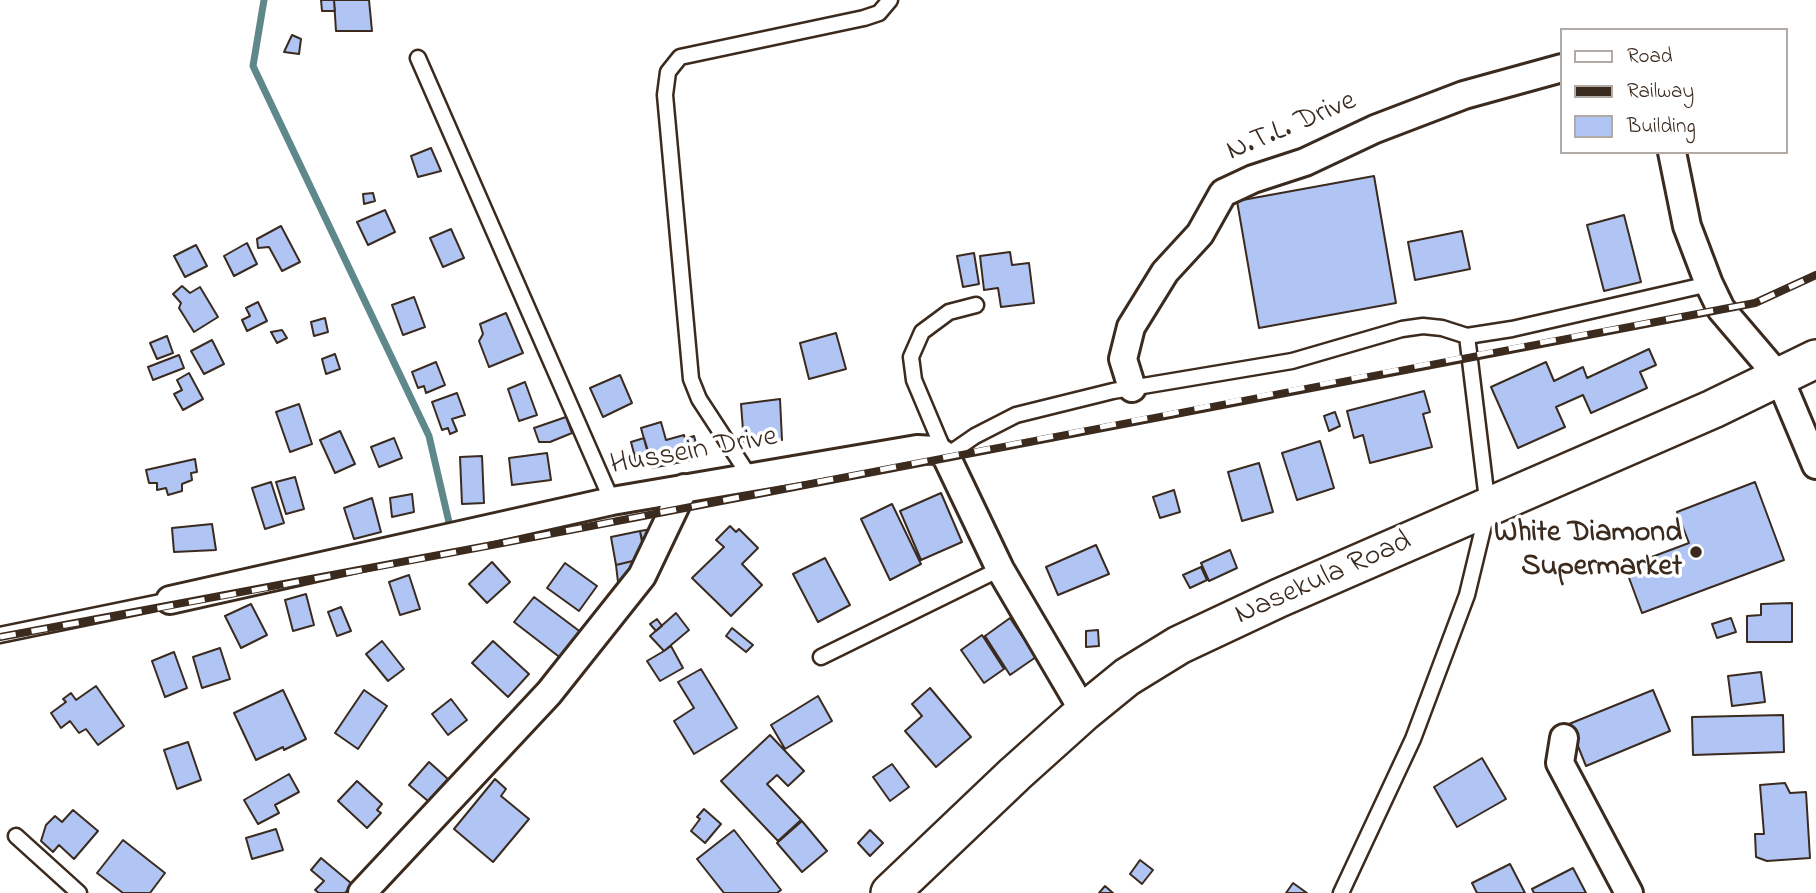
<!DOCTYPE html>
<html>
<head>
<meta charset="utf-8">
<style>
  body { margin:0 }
  #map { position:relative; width:1816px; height:893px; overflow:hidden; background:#fff; font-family:"Indie Flower",sans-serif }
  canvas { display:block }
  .legend { position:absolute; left:1560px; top:28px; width:228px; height:126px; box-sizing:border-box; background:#fff; border:2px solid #b1aaa5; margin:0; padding:9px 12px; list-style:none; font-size:21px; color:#3b2a1e }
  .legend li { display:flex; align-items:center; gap:14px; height:35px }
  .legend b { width:35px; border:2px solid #b1aaa5 }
</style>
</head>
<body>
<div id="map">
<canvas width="1816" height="893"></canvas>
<ul class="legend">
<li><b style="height:9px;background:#fff"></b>Road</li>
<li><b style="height:9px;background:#3b2a1e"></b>Railway</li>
<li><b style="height:19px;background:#b0c5f4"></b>Building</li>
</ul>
</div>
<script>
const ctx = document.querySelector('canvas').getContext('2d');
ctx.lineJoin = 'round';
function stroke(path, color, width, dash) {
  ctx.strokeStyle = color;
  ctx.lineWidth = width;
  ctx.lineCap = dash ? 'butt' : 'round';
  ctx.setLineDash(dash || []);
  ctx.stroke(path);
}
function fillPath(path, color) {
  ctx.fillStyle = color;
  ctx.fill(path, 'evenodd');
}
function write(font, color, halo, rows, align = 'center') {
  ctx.font = font + ' "Indie Flower",sans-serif';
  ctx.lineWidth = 7;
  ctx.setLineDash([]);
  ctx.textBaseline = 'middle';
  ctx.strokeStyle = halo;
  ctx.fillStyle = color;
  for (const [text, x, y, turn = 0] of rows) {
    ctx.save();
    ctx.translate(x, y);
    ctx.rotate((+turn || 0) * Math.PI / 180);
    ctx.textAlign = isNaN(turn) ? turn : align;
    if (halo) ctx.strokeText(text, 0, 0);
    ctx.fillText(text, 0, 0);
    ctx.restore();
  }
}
const stream = new Path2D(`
  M264,0L253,66L429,436L451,531`);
const building = new Path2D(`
  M321,0H334L335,11H322Z
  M334,0H369L372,31H336Z
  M292,35L301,39L299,54L284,52Z
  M431,148L441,171L418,177L411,156Z
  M1374,176L1396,303L1259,328L1237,201Z
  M373,193L375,201L364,204L363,194Z
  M385,210L395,232L368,245L357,222Z
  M1624,215L1641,282L1604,291L1587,225Z
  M281,226L300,262L282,271L269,247L258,248L257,239Z
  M451,229L464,258L443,267L430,238Z
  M1462,231L1470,269L1415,280L1408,242Z
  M247,243L257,264L234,276L224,256Z
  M196,245L207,266L185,277L174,256Z
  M1010,252L1012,265L1029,263L1034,303L1001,307L998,288L984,290L980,256Z
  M974,253L979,284L963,287L957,256Z
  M182,286L190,293L200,287L218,317L194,332L179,308L181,303L173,294Z
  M414,297L425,327L403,335L392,305Z
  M258,302L267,321L247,331L242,320L250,316L246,308Z
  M506,313L523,353L489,367L479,341L483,334L480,324Z
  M325,318L328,332L314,336L311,322Z
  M282,330L287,338L277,343L271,332Z
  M836,333L846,369L809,379L800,343Z
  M167,336L173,353L157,359L150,343Z
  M212,340L224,364L204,374L191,351Z
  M1649,349L1656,365L1640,372L1647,388L1591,413L1583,395L1556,407L1565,427L1518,448L1491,387L1546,362L1554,381L1583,367L1587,378Z
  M335,354L340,369L326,374L322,359Z
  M179,355L184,368L153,380L148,367Z
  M436,362L445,385L426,393L424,386L418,388L412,372Z
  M189,373L203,399L183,410L174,394L182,390L177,380Z
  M620,375L632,403L603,417L590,388Z
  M525,382L537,415L519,421L508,389Z
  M1424,391L1430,412L1423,414L1432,447L1370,463L1363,435L1354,438L1347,411Z
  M457,393L465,415L452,419L457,431L450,434L448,428L442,430L432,402Z
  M780,399L782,440L744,443L741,404Z
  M299,404L312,444L290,452L276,412Z
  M1335,412L1340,426L1329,431L1324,416Z
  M566,417L572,433L550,442H539L534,428Z
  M661,422L666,440L684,435L685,439L694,436L699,454L691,455V460L652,468L641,428Z
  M340,431L355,464L335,473L320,440Z
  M394,438L402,458L379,467L371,447Z
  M644,438L651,461L637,465L631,442Z
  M1320,441L1334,488L1297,500L1282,453Z
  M547,453L551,480L512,485L509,458Z
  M482,456L484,503L462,504L460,457Z
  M195,459L197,472L191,473L192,480L182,484V491L168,495L166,488L157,490V483H149L146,470Z
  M1259,463L1273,512L1242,521L1228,472Z
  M295,477L304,509L286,514L276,482Z
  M271,482L284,523L265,529L252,488Z
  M1755,482L1784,560L1642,613L1625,567L1689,543L1677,512Z
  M1174,490L1180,512L1160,518L1153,497Z
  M941,493L962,542L921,560L900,511Z
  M412,494L414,512L392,517L390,498Z
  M372,498L381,532L354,539L344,508Z
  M892,504L921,564L890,580L861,519Z
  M212,524L216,550L174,552L172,528Z
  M730,526L736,532L739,529L758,548L742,564L762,585L731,616L692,578L724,547L716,540Z
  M652,529L654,538L642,539L640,531Z
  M640,531L645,558L616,565L611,537Z
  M1096,545L1109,574L1058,595L1046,567Z
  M1230,550L1237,568L1209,581L1201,563Z
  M825,558L850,605L818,622L793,574Z
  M637,560V575L618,582L616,565Z
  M492,562L510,582L487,603L469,584Z
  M565,563L597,586L579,611L547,588Z
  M1201,567L1207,580L1190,588L1183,575Z
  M409,575L420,609L400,615L389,582Z
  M306,594L314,625L293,631L285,600Z
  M534,597L582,633L562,659L514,622Z
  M1792,603V642H1747V616L1761,615V604Z
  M251,604L267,635L241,648L225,616Z
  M341,607L351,631L337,636L328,612Z
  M676,613L689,630L664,651L650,636Z
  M1010,618L1036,657L1010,675L985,636Z
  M1731,618L1736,632L1717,638L1712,624Z
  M657,619L662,626L656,631L650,624Z
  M732,628L753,645L746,652L726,636Z
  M1098,630L1099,646L1086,647V631Z
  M982,635L1004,669L984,683L961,650Z
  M382,641L404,669L388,681L366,654Z
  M493,641L529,674L508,697L472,663Z
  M671,646L683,668L660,681L647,661L664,651Z
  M220,648L230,679L202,688L193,657Z
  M174,652L187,688L165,697L152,661Z
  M701,669L737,728L694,754L674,721L694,708L678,682Z
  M1761,672L1765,702L1732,706L1728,676Z
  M96,686L124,726L98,745L86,729L79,733L70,721L61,728L51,713L66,702L63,699L71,693L76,700Z
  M930,688L971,737L936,767L905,731L922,716L912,704Z
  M283,690L306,739L284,750L283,747L256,760L234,713Z
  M364,690L387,706L358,749L335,733Z
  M1653,690L1670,731L1586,766L1569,724Z
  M818,696L832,721L785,749L771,725Z
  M451,699L467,720L448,735L432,714Z
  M1783,715L1784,752L1693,755L1692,717Z
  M770,735L804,771L788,786L777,775L767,784L801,820L778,841L721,781Z
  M188,742L201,780L177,789L164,750Z
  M1482,758L1506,799L1457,827L1434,787Z
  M429,762L448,779L428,801L409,785Z
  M892,764L909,787L890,801L873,777Z
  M289,774L299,792L275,805L279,813L258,824L244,800Z
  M495,779L506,789L501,796L529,819L493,862L454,829Z
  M357,781L382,804L377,810L381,813L367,828L338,801Z
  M1785,783L1790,793L1806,792L1810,858L1767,861L1756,857L1755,834H1764L1760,785Z
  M704,809L721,824L705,843L691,831L700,819L697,817Z
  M73,810L98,831L74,859L59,845L53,852L41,841L46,825L55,816L62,822Z
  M802,821L827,851L802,872L777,843Z
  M276,829L283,850L252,859L246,838Z
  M734,830L781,890L777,893H724L697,859Z
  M870,830L883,843L870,856L858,843Z
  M123,840L165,873L150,893H123L97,873Z
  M321,858L352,884L345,893H319L315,890L324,881L311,870Z
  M1140,860L1153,870L1142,884L1130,874Z
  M1510,864L1525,893H1477L1472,883Z
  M1573,868L1586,893H1534L1532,889Z
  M1293,883L1307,893H1286Z
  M1105,886L1113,893H1099Z`);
const lane = new Path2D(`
  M418,58L612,501
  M976,305L949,312L922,332L911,357L914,380L946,456L975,436L1016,415L1113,391L1292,361L1402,329L1423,326L1442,328L1467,336L1512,329L1709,284
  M750,477L699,399L691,379L665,95L668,72L680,57L864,18L879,13L890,0
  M0,635L170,600
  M821,657L1000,569
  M16,836L79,893
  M1341,893L1413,739L1467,595L1488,508L1467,336`);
const street = new Path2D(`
  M1672,152L1687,226L1709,284L1721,309L1779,377L1816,465
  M1132,388L1123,359L1131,327L1165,272L1200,234L1223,193L1253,179L1305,162L1375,129L1464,95L1562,68
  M170,600L612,501L917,449L937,450L946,456L1000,569L1084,712
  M1564,738L1560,763L1629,893
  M362,893L549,693L642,576L684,488`);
const secondary = new Path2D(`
  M890,893L1015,774L1084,712L1127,677L1179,645L1279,598L1713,409L1816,359`);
const rail = new Path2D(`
  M0,637C586,531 1169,410 1755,303L1816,275`);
const markers = [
  [1696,552,7,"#3b2a1e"]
];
const streetNames = [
  ["N.T.L. Drive",1292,128,-23],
  ["Hussein Drive",694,453,-10],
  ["Nasekula Road",1324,580,-24]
];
const poiNames = [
  ["White Diamond",1682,535],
  ["Supermarket",1682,569]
];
stroke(stream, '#5f888a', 7);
fillPath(building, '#b0c5f4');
stroke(building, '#3b2a1e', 2);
stroke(lane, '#3b2a1e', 19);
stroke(street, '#3b2a1e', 32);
stroke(secondary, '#3b2a1e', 42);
stroke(lane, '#fff', 14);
stroke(street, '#fff', 26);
stroke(secondary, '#fff', 37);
stroke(rail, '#3b2a1e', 8);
stroke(rail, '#fff', 5, [16]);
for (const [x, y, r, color] of markers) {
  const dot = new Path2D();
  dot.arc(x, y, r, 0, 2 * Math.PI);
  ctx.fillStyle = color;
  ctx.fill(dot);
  stroke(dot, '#fff', 2.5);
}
write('30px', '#3b2a1e', '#fff', streetNames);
write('bold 30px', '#3b2a1e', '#fff', poiNames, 'right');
</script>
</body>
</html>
